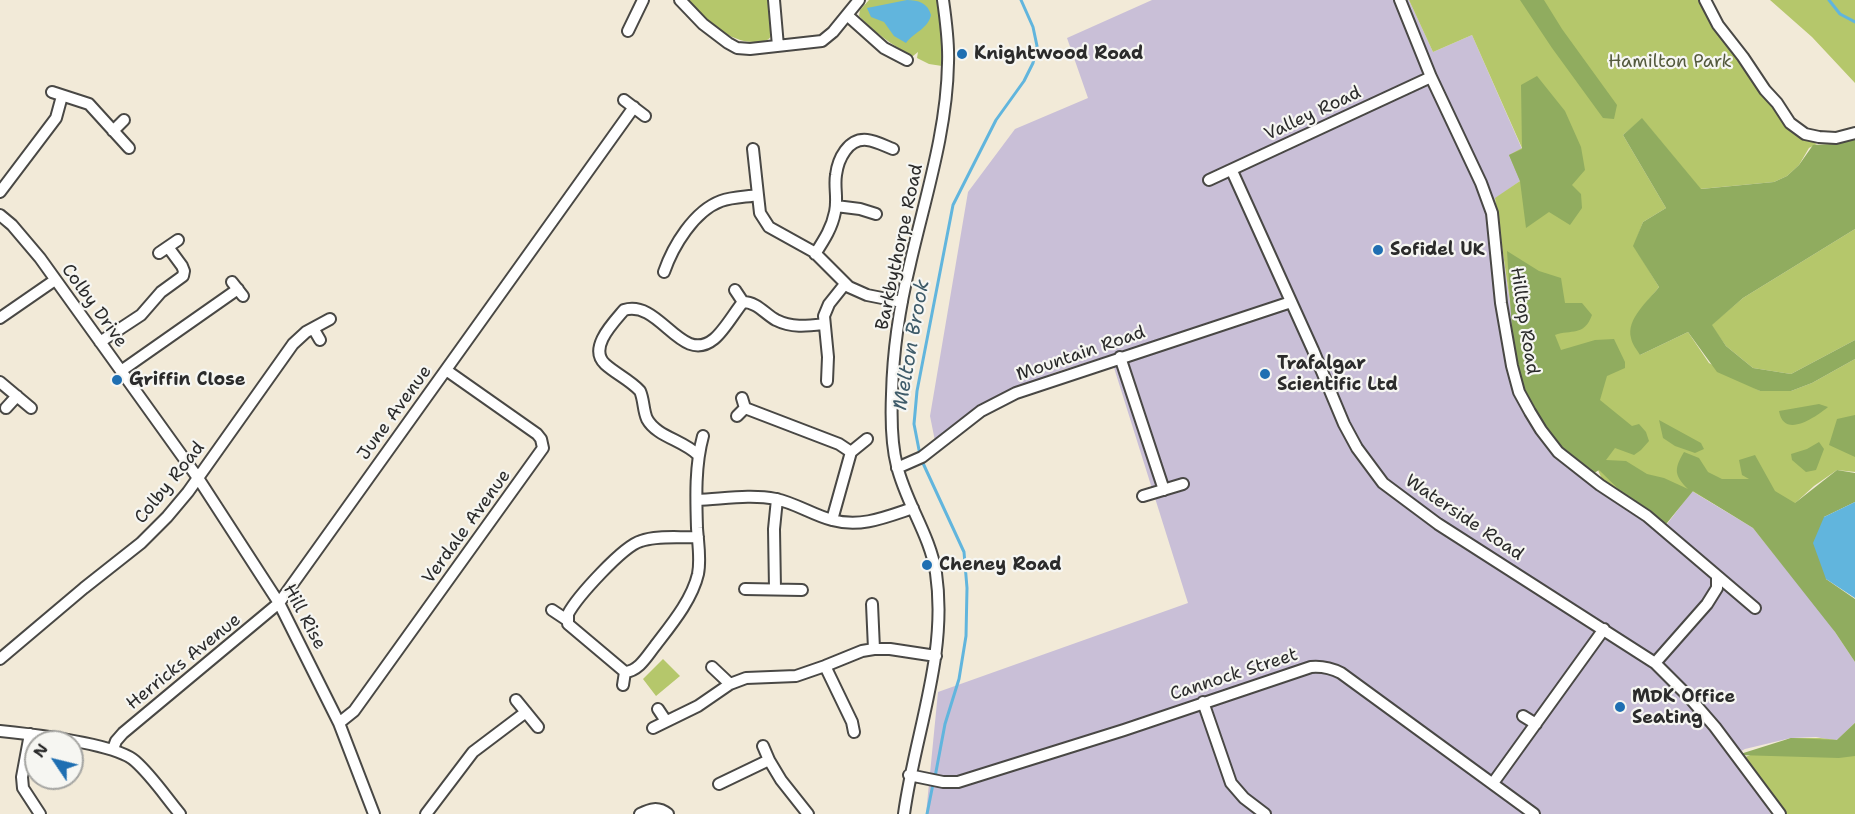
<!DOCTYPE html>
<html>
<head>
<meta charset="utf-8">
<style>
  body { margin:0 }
  #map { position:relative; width:1855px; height:814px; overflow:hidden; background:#f2ead8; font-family:"Shantell Sans",sans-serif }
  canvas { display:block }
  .north { position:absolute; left:24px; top:730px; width:60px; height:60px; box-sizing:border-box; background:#f6f6f2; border:2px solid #a5a5a2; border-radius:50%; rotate:305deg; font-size:16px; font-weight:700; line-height:24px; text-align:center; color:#2b2b2b }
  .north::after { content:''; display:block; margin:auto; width:21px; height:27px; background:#1f6fb2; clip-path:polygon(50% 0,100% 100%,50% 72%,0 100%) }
</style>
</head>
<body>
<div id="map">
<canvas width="1855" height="814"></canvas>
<div class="north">N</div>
</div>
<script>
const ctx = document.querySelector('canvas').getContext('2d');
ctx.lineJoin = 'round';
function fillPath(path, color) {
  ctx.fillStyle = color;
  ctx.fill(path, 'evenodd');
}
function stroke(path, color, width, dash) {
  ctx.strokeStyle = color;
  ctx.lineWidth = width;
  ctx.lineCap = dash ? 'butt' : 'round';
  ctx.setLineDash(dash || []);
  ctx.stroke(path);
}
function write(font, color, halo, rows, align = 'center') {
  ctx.font = font + ' "Shantell Sans",sans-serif';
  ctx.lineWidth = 4.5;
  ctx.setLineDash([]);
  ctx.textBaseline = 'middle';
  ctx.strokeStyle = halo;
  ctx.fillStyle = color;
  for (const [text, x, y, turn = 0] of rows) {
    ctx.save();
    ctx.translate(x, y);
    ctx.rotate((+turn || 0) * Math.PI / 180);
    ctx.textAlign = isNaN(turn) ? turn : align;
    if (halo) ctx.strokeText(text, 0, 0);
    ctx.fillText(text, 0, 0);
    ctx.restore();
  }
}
const industrial = new Path2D(`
  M1152,0H1409L1433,52L1472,35L1522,149L1520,181L1495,199L1515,336L1582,472L1667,524L1692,491L1753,528L1827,620L1855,662V723L1837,741L1816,737L1791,738L1745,749L1731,756L1771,814H926L938,692L1188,603L1110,355L1056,372L980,404L935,441L930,416L968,192L1015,129L1088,98L1067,38Z`);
const green = new Path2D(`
  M689,0H769L772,34C769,40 767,41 758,42C731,44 705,21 689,0Z
  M869,0H937L942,41V66L929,64L917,58L918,52L913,56C891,45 876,33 859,16L860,10Z
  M1409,0H1701L1808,140L1817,144L1809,148L1799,165L1787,176L1774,182L1700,189L1642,119L1623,135L1666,208L1643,222L1634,246L1659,287L1642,308L1640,355L1688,332L1709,363L1760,391H1791L1812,383L1855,359V472L1837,470L1814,486L1792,506L1740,519L1692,491L1666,524L1606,489L1598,470L1515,336L1495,198L1520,181L1509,155L1522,148L1472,35L1433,52Z
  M1770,0H1855V83L1812,37Z
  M1855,229V340L1791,374L1753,368L1726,346L1711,325L1743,298Z
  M663,659L680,676L656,696L643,679Z
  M1855,723V814H1781L1743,758L1791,738H1820L1837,740Z`);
const forest = new Path2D(`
  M1520,0H1544L1562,29L1617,105L1614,119L1603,118L1552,48Z
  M1537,76L1565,111L1581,147L1585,170L1572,185L1581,194L1582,208L1570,225L1549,212L1526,228L1520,181L1509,155L1522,149L1521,85Z
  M1642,118L1701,189L1774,182L1787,176L1799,165L1813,145L1831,144L1855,138V229L1743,298L1712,325L1726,346L1753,368L1791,374L1855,340V359L1812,383L1791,391H1760L1717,372L1688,332L1640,355C1637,350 1632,344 1631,338C1626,319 1648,301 1659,287L1633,246L1643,222L1666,208L1623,135Z
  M1507,251L1539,271L1561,278L1565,303H1582L1592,315C1584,337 1571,329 1555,335L1561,350L1595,340L1614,339L1625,362V368L1607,376L1600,400L1632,426L1639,424L1646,432L1649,441L1641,450L1634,455L1615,448L1606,460L1626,461L1647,474L1664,478L1688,489C1675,476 1673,470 1684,452L1699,458L1708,472L1722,479H1749L1742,475L1739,460L1755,455L1775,491L1795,503L1837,470L1855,473V502L1824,517L1826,579L1855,599V662L1835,632L1753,528L1693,491L1666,524L1642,512L1599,470L1588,477L1545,435L1515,379Z
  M1819,404L1828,407C1817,416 1784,440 1779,411Z
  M1855,415V457L1829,445L1837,419Z
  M1659,420L1701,443L1704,449L1695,453L1675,446L1663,438Z
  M1819,442L1824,449L1816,470L1806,472L1792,460L1791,454L1807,449Z
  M1855,723V756L1839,758L1737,755L1791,738L1837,740Z`);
const water = new Path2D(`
  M907,0C918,0 928,3 931,15C928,29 914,32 906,43L894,36L884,22L871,17L867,8Z
  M1855,502V598L1826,579L1813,543L1824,517Z`);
const stream = new Path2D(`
  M1829,0L1840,14L1855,22
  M920,455L914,424L917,391L953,205L996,120L1024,81L1033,63L1037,46L1033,27L1021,0
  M922,461L964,552L967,588L966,636L959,679L945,724L935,777
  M927,814L933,784`);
const minor = new Path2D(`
  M680,0L703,24L728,43L737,48L750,49L822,41L833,32L859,0
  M774,0L778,46
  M1400,0L1431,77L1481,183L1492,213L1501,303L1512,366L1519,392L1530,412L1541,430L1558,452L1600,485L1647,516L1755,608
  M1705,0L1718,25L1743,57L1765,90L1777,103L1790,123L1805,134L1819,137L1836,138L1855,133
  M847,15L884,48L907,60
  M628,31L643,0
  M52,92L89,104L129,148
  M624,100L645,116
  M113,131L124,120
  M753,149L758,195
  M1232,171L1313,350L1344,424L1357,448L1383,483L1438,524L1655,663L1689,697L1715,727L1780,814
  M1209,180L1431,77
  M0,192L56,118L62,96
  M836,206L860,209L876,214
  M0,215L12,225L40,258L198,478L279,603L339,723L374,814
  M159,253L178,240
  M815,254C824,240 832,228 835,212C838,199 834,187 836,175C838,159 848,138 867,140C876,141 885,146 893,149
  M664,272C673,246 694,211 721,201C732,197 746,197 758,195L760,213L769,227L814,252L849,287L867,295L902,302
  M232,282L243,296
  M735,290L743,302
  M0,318L55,280
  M313,328L320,340
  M100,342L141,315L161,292L183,276L184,271L182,266L168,247
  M1120,357L1164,490
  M121,371L238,289
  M827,381L828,357L824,316L829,304L845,284
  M0,382L31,408
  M6,408L17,396
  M745,408L839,444L851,452
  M737,416L745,408L742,398
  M698,455C683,440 657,437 647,419C643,410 644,400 640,391C630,380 616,374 605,364C588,348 613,323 624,310C660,299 681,366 714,339C724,331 734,313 743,302C757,302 765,314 776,320C792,328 807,326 824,324
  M897,468L922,457L981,411L1016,393L1291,302
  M1143,496L1183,484
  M697,500C723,499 750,494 776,499C795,503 813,515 832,520C861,528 886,517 913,508
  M832,520L851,452L867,439
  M745,589L802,590
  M775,589L774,529L777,499
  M872,604L874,649
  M552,610L567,620
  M0,659L84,588L141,543L167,517L188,492L293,344L306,332L330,319
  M1655,663L1707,604L1717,588V578
  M825,666L852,722L854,732
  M712,667L730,684
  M625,672C639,671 647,656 655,646C671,625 692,600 698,574C701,559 698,543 697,528C696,497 695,465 703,436
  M623,685L625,672L568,624V614C577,597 623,546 641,541C657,535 680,538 698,537
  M516,700L538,727
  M1203,702L1231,783L1244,798L1265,814
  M658,709L666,721
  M1523,716L1536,724
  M339,723L354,711L543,448L541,439L537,434L446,370
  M653,728L698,706L730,684L746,678L796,676L825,666L862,651L874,649H890L936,656
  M0,731C29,734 115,743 135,761C152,776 165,796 180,814
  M30,734L22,777L23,788L40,814
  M763,746L769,760
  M113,749L116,741L123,733L279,603L634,107
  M909,775L943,782H958L1124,730L1311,667C1322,666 1331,668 1341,673L1534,814
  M1493,783L1604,629
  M719,784L769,760L781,780L808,814
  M426,814L473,752L526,712
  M640,814C650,809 658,806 668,814
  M904,814C915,733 948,655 936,573C930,535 906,503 897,466C891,443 891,418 892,394C893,351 900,305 910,264C925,198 947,131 948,63C949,42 946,21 943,0`);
const markers = [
  [962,54,6,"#1f6fb2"],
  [1378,250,6,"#1f6fb2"],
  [1265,374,6,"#1f6fb2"],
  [117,380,6,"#1f6fb2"],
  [927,565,6,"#1f6fb2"],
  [1620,707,6,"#1f6fb2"]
];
const poiNames = [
  ["Knightwood Road",974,54],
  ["Sofidel UK",1390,250],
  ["Trafalgar",1277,364],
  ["Scientific Ltd",1277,385],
  ["Griffin Close",129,380],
  ["Cheney Road",939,565],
  ["MDK Office",1632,697],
  ["Seating",1632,718]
];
const parkNames = [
  ["Hamilton Park",1670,62]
];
const streetNames = [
  ["Valley Road",1313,114,-25],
  ["Barkbythorpe Road",900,247,-78],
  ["Colby Drive",94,306,54],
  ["Hilltop Road",1524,321,81],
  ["Mountain Road",1081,354,-19],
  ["June Avenue",395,413,-54],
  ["Colby Road",170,483,-51],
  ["Waterside Road",1464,518,34],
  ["Verdale Avenue",467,527,-54],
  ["Hill Rise",304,617,62],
  ["Herricks Avenue",184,662,-39],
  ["Cannock Street",1234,675,-18]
];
const waterNames = [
  ["Melton Brook",912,345,-80]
];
fillPath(industrial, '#c9bfd7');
fillPath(green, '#b5c76b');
fillPath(forest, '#90ac5f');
fillPath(water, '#61b5dd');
stroke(stream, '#61b5dd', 3);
stroke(minor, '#494845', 14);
stroke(minor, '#fff', 10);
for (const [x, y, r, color] of markers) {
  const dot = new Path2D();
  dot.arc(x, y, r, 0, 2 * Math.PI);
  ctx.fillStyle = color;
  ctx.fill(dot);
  stroke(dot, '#f6f6f2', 2);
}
write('bold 18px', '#2b2b2b', '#f6f6f2', poiNames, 'left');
write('18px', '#545a3e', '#f6f6f2', parkNames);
write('18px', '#2b2b2b', '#f6f6f2', streetNames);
write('italic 20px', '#3e5b69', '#f6f6f2', waterNames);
</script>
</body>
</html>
